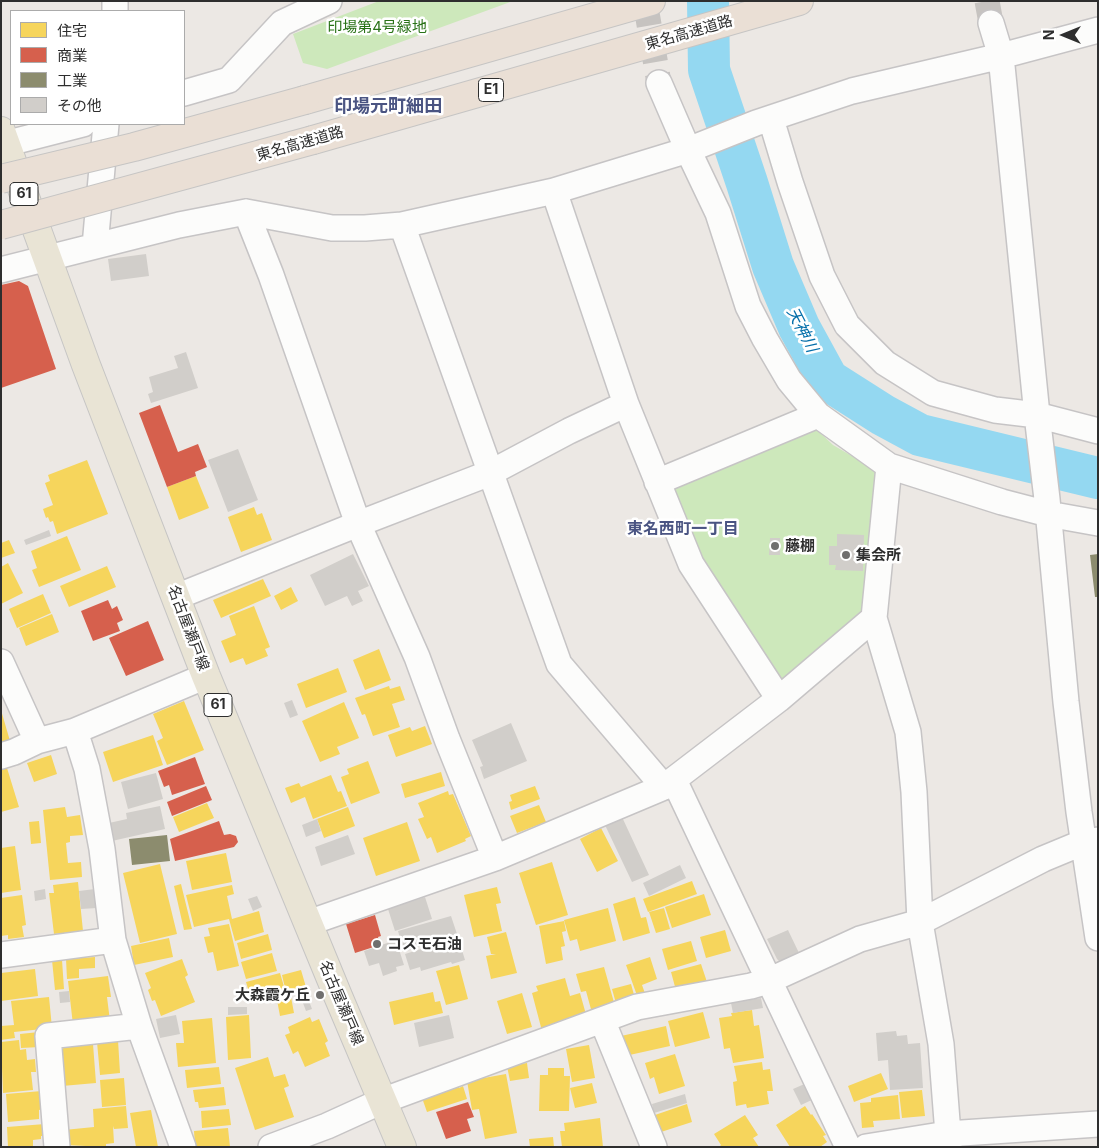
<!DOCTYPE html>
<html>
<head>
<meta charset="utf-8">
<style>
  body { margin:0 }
  #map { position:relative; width:1099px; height:1148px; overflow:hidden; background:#ece8e4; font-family:Inter,"Noto Sans JP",sans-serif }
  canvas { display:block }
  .frame { position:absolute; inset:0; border:2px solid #2e2e2e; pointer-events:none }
  .legend { position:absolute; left:10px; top:10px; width:175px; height:115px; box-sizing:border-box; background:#fff; border:1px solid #ababab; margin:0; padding:6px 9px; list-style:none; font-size:15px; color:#2e2e2e }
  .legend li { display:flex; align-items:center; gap:10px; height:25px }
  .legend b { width:25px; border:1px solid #ababab }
  .north { position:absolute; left:1039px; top:10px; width:50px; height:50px; -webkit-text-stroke:4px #fff; paint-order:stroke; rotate:270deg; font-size:14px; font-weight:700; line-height:20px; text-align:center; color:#2e2e2e }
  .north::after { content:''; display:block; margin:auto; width:18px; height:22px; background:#2e2e2e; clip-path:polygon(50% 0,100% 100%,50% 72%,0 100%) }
</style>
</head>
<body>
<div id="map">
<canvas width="1099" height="1148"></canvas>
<div class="frame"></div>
<ul class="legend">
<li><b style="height:14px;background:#f6d55c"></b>住宅</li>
<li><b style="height:14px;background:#d6604d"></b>商業</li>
<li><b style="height:14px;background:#8c8c6e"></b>工業</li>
<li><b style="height:14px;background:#d1ceca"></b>その他</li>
</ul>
<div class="north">N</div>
</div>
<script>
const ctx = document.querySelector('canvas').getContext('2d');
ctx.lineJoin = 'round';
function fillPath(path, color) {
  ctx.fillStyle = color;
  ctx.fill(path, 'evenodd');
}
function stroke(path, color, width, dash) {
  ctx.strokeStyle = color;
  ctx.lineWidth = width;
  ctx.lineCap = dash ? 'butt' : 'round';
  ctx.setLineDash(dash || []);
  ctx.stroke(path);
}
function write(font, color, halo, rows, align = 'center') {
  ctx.font = font + ' Inter,"Noto Sans JP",sans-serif';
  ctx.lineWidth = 5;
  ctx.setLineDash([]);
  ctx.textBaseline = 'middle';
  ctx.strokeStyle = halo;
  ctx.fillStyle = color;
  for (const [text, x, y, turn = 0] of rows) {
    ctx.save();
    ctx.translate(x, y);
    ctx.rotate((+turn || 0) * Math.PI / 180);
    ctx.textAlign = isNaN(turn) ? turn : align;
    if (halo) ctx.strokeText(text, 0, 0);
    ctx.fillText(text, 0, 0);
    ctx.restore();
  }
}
const green = new Path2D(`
  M379,1H513L327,69L303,63L293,34Z
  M813,426L833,445L869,466L875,471L864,616L780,683L690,542L673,492V485Z`);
const homes = new Path2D(`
  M87,460L108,514L57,534L53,521L50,522L48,517L46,518L43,509L53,505L45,483L50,481L48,475Z
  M196,476L209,508L179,520L167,487Z
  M254,507L257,515L262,513L272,540L241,552L228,517Z
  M67,536L81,570L39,587L32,570L37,568L31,551Z
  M9,540L15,553L1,558V543Z
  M8,563L23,593L1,604V567Z
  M107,566L116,587L69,607L60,586Z
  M263,579L271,596L221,618L213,600Z
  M291,587L298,601L281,610L274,596Z
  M43,594L51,613L17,628L9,609Z
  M254,606L270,647L265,649L268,656L246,665L243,658L230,663L221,641L236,635L229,616Z
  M52,614L59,632L26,646L19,628Z
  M379,649L391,680L365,690L353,660Z
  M338,668L347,692L306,708L297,684Z
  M389,686L390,689L400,686L405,700L392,704L400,727L373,736L365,714L362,715L355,698Z
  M184,701L204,750L167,765L157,741L163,738L153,714Z
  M344,702L359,738L337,747L340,754L320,762L302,721Z
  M1,710L10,741L1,743Z
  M425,726L432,744L396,757L388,735L410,727L412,731Z
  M153,735L163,765L113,782L103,752Z
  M51,755L57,774L34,782L27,763Z
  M368,761L380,793L351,804L341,777L349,774L347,769Z
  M7,768L19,807L1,812V770Z
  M441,772L445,786L405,798L401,784Z
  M331,775L338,792L341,791L347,806L313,819L305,797L291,803L285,788L299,783L301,787Z
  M535,786L540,799L511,810L509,802L512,801L510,795Z
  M448,791L449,795L453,794L471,836L465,839L466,841L437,853L431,837L427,839L418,819L424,817L418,803Z
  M207,803L214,818L179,832L173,817Z
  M539,805L546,822L517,833L510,816Z
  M65,807L67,817L80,815L83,835L70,836V842L66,843L68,863L81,862L82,877L50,880L43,810Z
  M348,807L355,826L324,838L317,819Z
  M39,821L41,843L31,844L29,822Z
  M407,822L420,861L376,876L363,838Z
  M601,828L618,861L597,872L580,839Z
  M15,846L21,890L1,893V848Z
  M226,853L232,882L192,890L186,861Z
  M552,862L568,915L536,925L519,873Z
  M160,864L177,934L140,943L123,873Z
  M692,881L697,894L648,912L643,899Z
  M78,882L83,931L54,934L49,893H54L53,885Z
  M181,884L192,929L184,930L174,886Z
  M232,885L234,894L227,896L232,919L259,911L264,932L235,941L229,919L194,927L186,895Z
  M497,887L501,903L496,904L502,931L474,937L464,895Z
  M704,894L711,915L672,928L665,907Z
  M22,895L26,925L22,926L24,937L8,939V935L1,936V898Z
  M635,897L641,918L646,917L650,933L623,941L613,904Z
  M608,908L616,941L580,951L577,939L570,941L564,920Z
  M664,908L670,929L656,933L649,912Z
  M564,921L566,931L562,932L565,946L561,947L563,960L546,964L539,926Z
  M229,924L239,966L217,971L213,952L208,953L204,937L210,936L208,928Z
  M725,930L731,951L706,958L700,937Z
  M506,932L517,973L491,979L486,956L496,954H491L487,937Z
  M268,934L272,950L241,959L237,943Z
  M169,938L173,957L134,965L131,946Z
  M691,941L697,961L668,970L662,949Z
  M272,953L277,971L246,979L241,962Z
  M95,957V968L79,969V978L67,979L66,959Z
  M650,957L657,979L642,985L647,999L639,1001L626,965Z
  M182,959L188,975L185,977L195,1002L161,1016L155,1000L152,1001L148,990L151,988L145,973Z
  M52,960H62L64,989L55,990Z
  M701,964L708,985L677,994L671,972Z
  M459,965L468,999L446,1005L436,971Z
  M604,967L615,1006L592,1013L586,991L581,992L576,974Z
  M35,969L38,996L1,1001V973Z
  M301,970L306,987L286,992L282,975Z
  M280,973L285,990L251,999L246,982Z
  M108,976L111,997H107L110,1021L73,1025L68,981Z
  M565,978L570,996L580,993L587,1018L542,1031L532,993L538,991L536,986Z
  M631,984L636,1002L617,1007L612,989Z
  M433,992L435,1002L440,1001L443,1013L394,1025L389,1002Z
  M522,993L532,1027L507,1034L497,1001Z
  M49,997L52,1028L14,1032L15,1038L1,1040V1026L14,1025L11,1001Z
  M291,997L294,1013L280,1016L277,1000Z
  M752,1010L754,1026L759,1025L764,1058L733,1063L730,1048L724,1049L719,1018L732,1016L731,1013Z
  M703,1012L710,1038L675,1047L668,1021Z
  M249,1015L251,1058L228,1060L226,1017Z
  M310,1017L312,1022L319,1019L328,1041L325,1043L330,1056L305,1067L298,1051L293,1054L285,1035L290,1033L288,1027Z
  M212,1018L216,1063L178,1067L176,1043H184L182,1021Z
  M666,1026L670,1046L625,1056L621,1036Z
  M39,1032L40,1047L21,1048L20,1034Z
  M19,1040L20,1050L26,1049L27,1060L35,1059L36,1072H31L33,1090L3,1093L1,1042Z
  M118,1040L120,1073L100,1075L97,1042Z
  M93,1044L96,1083L62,1086L58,1055L65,1046Z
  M589,1045L595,1078L572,1082L566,1049Z
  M675,1054L685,1086L659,1094L654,1077L650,1079L645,1063Z
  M268,1057L274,1077L285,1074L289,1086L284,1088L294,1117L255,1130L235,1068Z
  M762,1062L763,1070L770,1069L773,1091H767L769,1104L747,1108L746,1104L736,1106L733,1082L737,1081L734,1066Z
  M527,1063L529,1078L510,1081L507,1066Z
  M219,1067L221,1084L187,1088L185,1070Z
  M548,1068H564V1076H570L569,1111H539L540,1075H548Z
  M881,1073L888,1089L854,1102L848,1086Z
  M506,1074L517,1133L485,1139L479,1109L472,1110L467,1081Z
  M124,1078L126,1105L102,1107L100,1080Z
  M457,1083L459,1088L463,1086L467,1099L427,1112L421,1095Z
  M592,1083L597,1103L575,1108L570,1088Z
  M224,1087L226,1105L199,1108L198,1102H195L193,1090Z
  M922,1090L925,1116L902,1118L899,1092Z
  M42,1091L44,1109L39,1110V1119L8,1122L6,1094Z
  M898,1095L900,1119L873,1121L874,1127L862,1128L860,1103L871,1102V1098Z
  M687,1104L692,1122L661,1132L655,1115Z
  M126,1106L128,1128L114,1129L113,1126L114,1143L106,1144V1147L65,1145L64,1130L94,1127L93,1109Z
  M805,1106L811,1115L812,1114L826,1135L823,1136L827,1142L820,1147H790L776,1125Z
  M229,1109L231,1125L202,1128L201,1111Z
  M151,1110L158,1147H136L130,1113Z
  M745,1115L758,1135L753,1138L759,1147H719L721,1145L714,1134Z
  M600,1118L603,1147H562L560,1131H565L564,1123Z
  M45,1124L46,1136H41V1139L33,1140V1147H8L7,1127Z
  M228,1128L230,1147H195L194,1131Z
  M553,1137L554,1147H530L529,1139Z`);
const shops = new Path2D(`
  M19,281L28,286L56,369L1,388V285Z
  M160,405L178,452L198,444L207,467L195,472L196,476L167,487L139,413Z
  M108,600L112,609L117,606L123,620L117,623L120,631L93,641L81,611Z
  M148,621L164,660L126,676L109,638Z
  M195,757L205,784L172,795L169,785L164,787L158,771Z
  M206,786L212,800L172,816L167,802Z
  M219,821L224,835L230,834L236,836L238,842L234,847L175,861L170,839Z
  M375,915L381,936L378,937L380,945L355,953L346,924Z
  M468,1102L474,1117L467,1119L471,1131L446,1139L436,1112Z`);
const industry = new Path2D(`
  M1098,554V597H1095L1090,555Z
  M167,835L170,861L132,865L129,839Z`);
const river = new Path2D(`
  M708,1L709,70L747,183L773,266L799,327L828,380L883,415L920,435L1098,478`);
const building = new Path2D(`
  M146,254L149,276L111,281L108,259Z
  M186,352L198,388L151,403L148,394L153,392L149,377L178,368L174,356Z
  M238,449L258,500L228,512L208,460Z
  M49,530L51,536L26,545L24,540Z
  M837,534L864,535L863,571L835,570L836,565H829V546H837Z
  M770,538H780V555H769Z
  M353,554L369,586L358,591L363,601L352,606L347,596L325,606L310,575Z
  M292,700L298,715L290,718L284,703Z
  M511,723L527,761L484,779L480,767L483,766L472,740Z
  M156,773L163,799L128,809L121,782Z
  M160,806L165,829L112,841L109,823L127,819L126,813Z
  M622,817L649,875L632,882L605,825Z
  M317,819L321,831L306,837L302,825Z
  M348,835L355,854L321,866L315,847Z
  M680,865L686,878L649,896L643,883Z
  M45,889L46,899L35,901L34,891Z
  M95,889L97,908L81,909L79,891Z
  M257,896L262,907L253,911L248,899Z
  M425,897L432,919L395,931L388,909Z
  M451,916L457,934L404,952L398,931Z
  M788,930L799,953L780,962L777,959L767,939Z
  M396,940L404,965L396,967L397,971L383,976L379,963L369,966L364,951Z
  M444,942L447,948L460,944L465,960L452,964L451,962L421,971L420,967L410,970L405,954Z
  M69,991L70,1002L60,1003L59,992Z
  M306,993L312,1009L306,1011L300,995Z
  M761,998L763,1008L733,1013L731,1003Z
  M228,1007H247V1014L228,1015Z
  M176,1015L180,1034L160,1038L156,1019Z
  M449,1015L454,1038L419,1047L414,1023Z
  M896,1031L897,1036L907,1035L908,1044L920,1043L923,1088L890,1090L888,1060L878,1061L876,1033Z
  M809,1082L816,1098L801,1105L793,1089Z
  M685,1094L687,1103L654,1113L652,1104Z`);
const minorTunnel = new Path2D(`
  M645,1L659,83
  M987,1L991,23`);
const minor = new Path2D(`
  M115,11V1
  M991,23L1001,56L1037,415L1047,499L1066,702L1079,812L1098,938
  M659,83L688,150L718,213L748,306L765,339L789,380L818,415L889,466L1002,502L1048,514L1098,523
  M184,93L229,80L282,23L329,1
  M771,119L790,182L822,276L847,325L885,363L933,393L995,410L1037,415L1098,431
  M1,145L83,124
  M554,191L626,404L691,564L779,699
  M246,212L271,275L358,524L417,657L447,739L495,858
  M402,225L559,664L664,787
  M95,246L106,124
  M1,270L179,225L246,212L332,228H365L402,225L554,191L688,150L756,123L852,91L1001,56L1098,30
  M889,466L874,618L908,732L914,792L920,922L941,1044L949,1147
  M657,482L818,415
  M176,597L358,524L490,473L569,431L626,404
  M1,662L37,741
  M75,731L87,769L102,849L113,940L139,1026L183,1147
  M1,756L14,752L37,741L75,731L206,676
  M674,780L848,1147
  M308,923L495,858L664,787L779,699L874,618
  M1,955L113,940
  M602,1020L654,1147
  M57,1147L48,1036L139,1026
  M271,1147L327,1126L382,1101L637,1007L751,986L768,981L860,939L920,922L1043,859L1084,842L1098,840
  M866,1147L947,1134L1098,1124`);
const primary = new Path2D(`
  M1,131L86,365L206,676L338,996L402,1147`);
const motorway = new Path2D(`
  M305,100L651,1
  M313,140L799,1`);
const motorwayBridge = new Path2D(`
  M1,179L134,147L305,100
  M1,225L313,140`);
const markers = [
  [775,546,5,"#706f6e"],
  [846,555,5,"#706f6e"],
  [377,944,5,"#706f6e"],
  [320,995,5,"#706f6e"]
];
const shields = [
  [491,90,25],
  [24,194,28],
  [218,705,28]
];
const shieldNames = [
  ["E1",491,90],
  ["61",24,194],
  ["61",218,705]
];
const parkNames = [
  ["印場第4号緑地",377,27]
];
const streetNames = [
  ["東名高速道路",689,33,-16],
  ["東名高速道路",300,144,-16],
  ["名古屋瀬戸線",188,628,69],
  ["名古屋瀬戸線",341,1003,67]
];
const poiNames = [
  ["藤棚",785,546],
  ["集会所",856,555],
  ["コスモ石油",387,944],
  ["大森霞ケ丘",310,995,"right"]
];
const waterNames = [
  ["天神川",802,330,63]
];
const neighbourhoodNames = [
  ["東名西町一丁目",683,529]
];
const quarterNames = [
  ["印場元町細田",388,107]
];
fillPath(green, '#cde8bb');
fillPath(homes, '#f6d55c');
fillPath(shops, '#d6604d');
fillPath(industry, '#8c8c6e');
stroke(river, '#94d8f1', 42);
fillPath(building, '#d1ceca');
stroke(minorTunnel, '#c6c3c0', 25, [25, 12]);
stroke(minor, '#c6c4c5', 28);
stroke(primary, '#c6c5c4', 30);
stroke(motorway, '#c6c5c4', 30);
stroke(minor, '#fcfcfb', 25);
stroke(primary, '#e9e4d5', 28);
stroke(motorway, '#eadfd5', 28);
stroke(motorwayBridge, '#c6c5c4', 30, []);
stroke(motorwayBridge, '#eadfd5', 28);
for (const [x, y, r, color] of markers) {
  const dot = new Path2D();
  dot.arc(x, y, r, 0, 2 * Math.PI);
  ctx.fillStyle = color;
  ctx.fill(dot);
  stroke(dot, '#fff', 2);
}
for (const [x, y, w] of shields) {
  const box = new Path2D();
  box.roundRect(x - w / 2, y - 11.5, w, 23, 4);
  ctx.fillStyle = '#fff';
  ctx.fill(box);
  stroke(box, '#2e2e2e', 1);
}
write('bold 14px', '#2e2e2e', null, shieldNames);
write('15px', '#297217', '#fff', parkNames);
write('15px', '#2e2e2e', '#fff', streetNames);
write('bold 15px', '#2e2e2e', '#fff', poiNames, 'left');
write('italic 16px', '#056faa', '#fff', waterNames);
write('bold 16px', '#4a5482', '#fff', neighbourhoodNames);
write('bold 18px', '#4a5482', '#fff', quarterNames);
</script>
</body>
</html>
